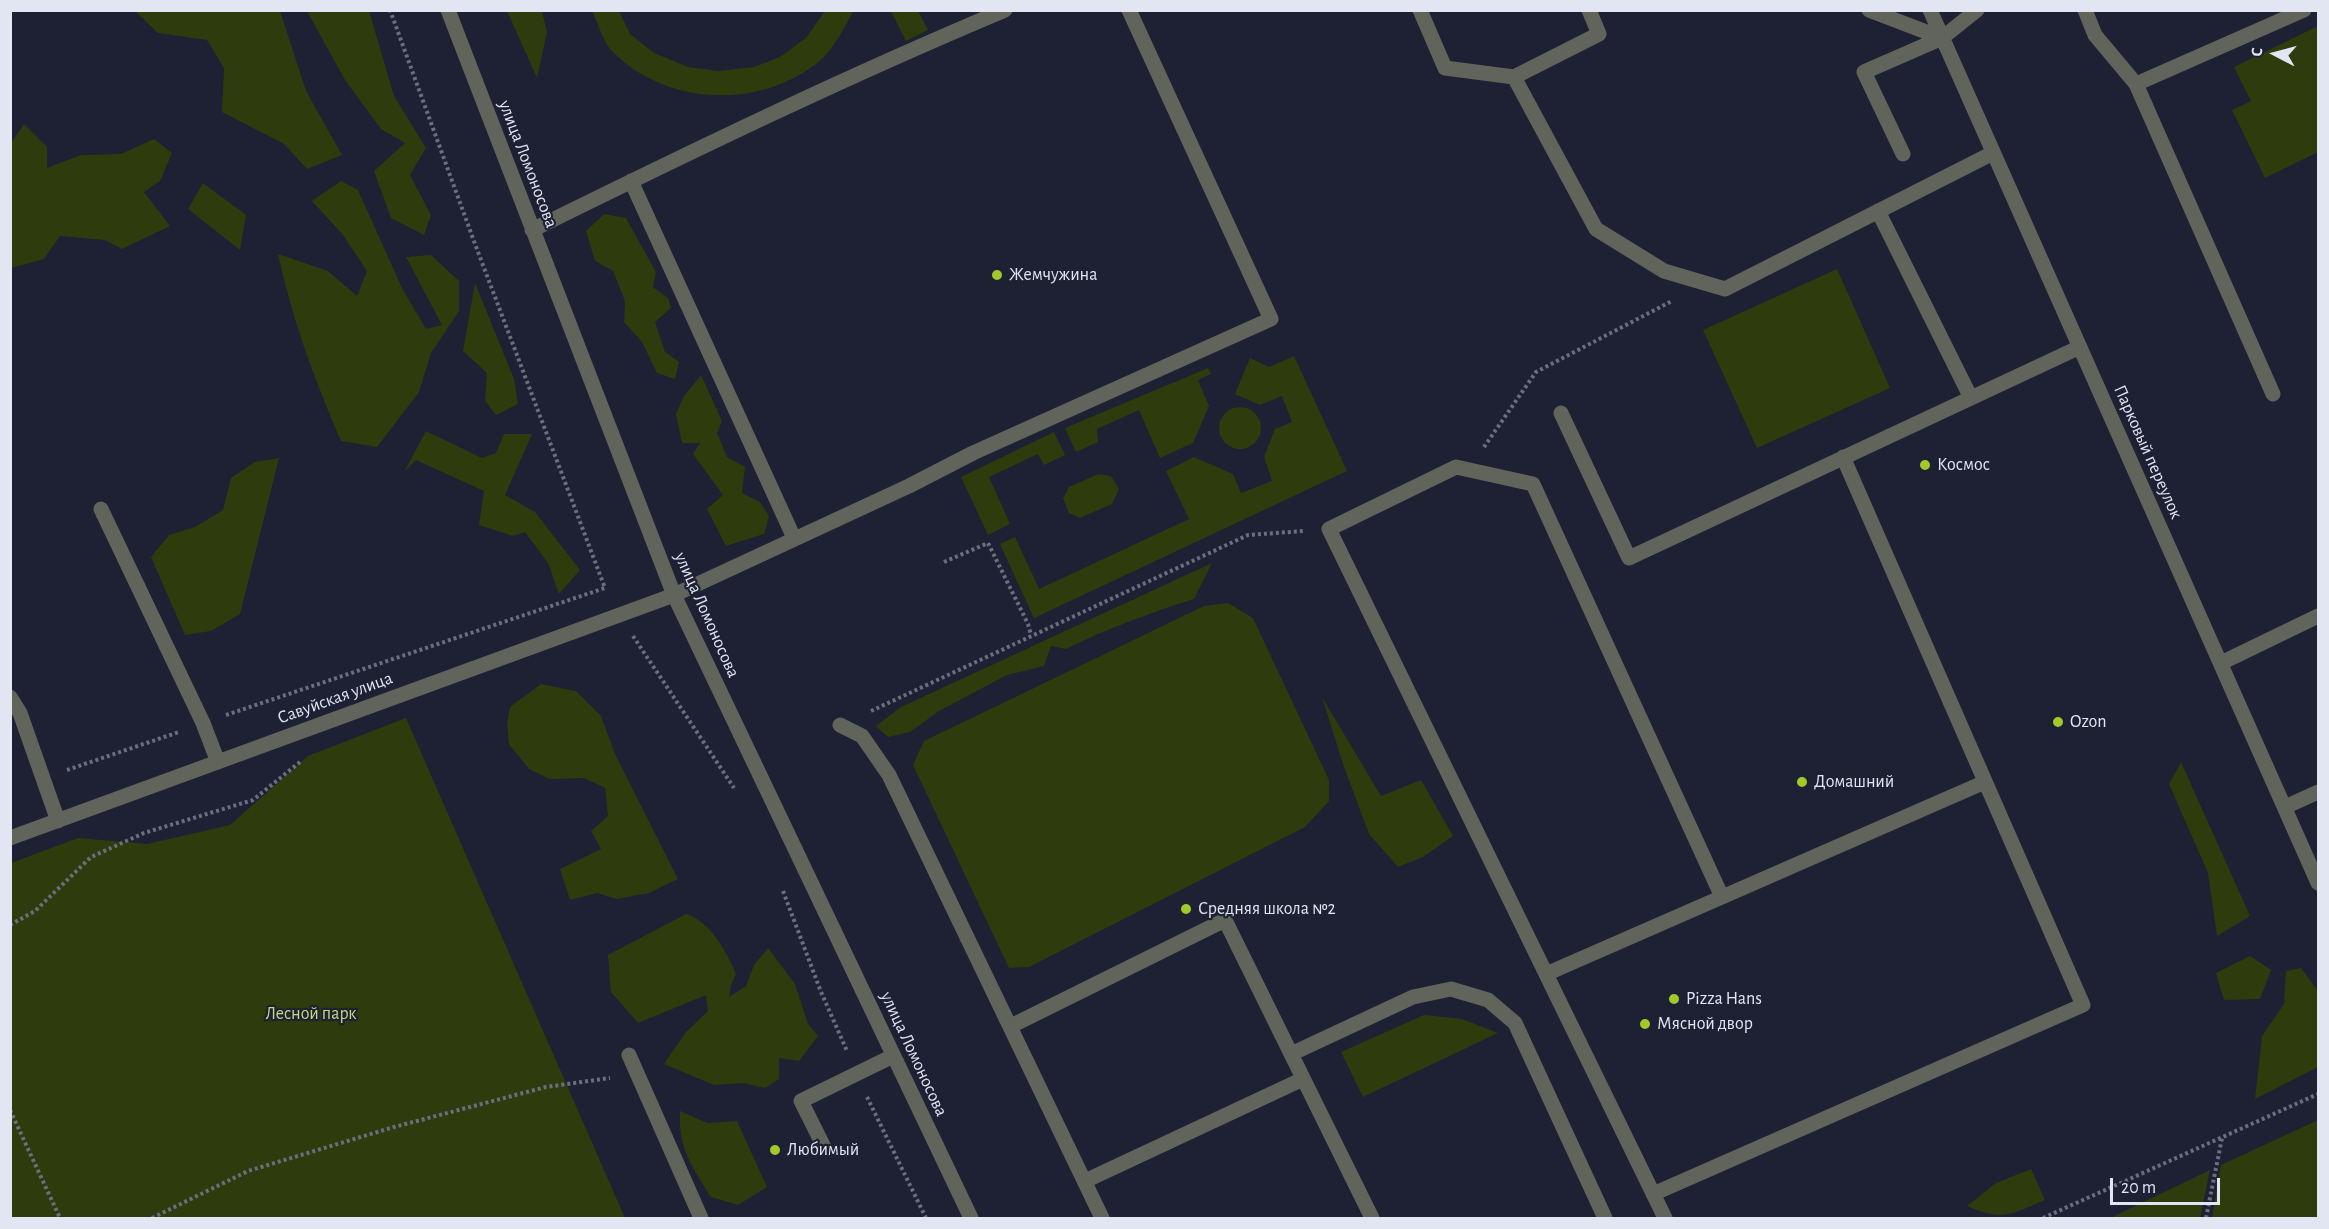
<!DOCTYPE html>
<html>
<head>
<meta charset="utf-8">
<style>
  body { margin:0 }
  #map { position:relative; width:2329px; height:1229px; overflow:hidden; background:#1d2133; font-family:"Alegreya Sans",sans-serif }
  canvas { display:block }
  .frame { position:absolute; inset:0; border:12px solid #e2e5f2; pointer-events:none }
  .north { position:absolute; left:2245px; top:24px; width:60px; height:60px; -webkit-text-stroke:4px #1d2133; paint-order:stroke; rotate:276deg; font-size:16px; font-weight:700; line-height:24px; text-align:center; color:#e2e5f2 }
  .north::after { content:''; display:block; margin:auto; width:21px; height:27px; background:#e2e5f2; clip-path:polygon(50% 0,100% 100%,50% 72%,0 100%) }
  .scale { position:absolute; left:2110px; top:1178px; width:110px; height:27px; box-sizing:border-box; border:3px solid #e2e5f2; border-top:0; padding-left:8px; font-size:18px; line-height:21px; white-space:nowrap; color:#e2e5f2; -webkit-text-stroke:4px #1d2133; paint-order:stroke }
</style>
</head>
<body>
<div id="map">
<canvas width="2329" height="1229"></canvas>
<div class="frame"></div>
<div class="north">С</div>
<div class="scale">20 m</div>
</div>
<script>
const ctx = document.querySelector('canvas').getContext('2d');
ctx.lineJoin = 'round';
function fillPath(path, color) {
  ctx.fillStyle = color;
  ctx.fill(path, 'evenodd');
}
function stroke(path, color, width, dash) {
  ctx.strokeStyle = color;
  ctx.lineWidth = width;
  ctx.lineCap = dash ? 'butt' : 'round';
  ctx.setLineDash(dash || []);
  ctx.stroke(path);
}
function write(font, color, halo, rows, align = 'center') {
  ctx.font = font + ' "Alegreya Sans",sans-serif';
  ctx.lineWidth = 4.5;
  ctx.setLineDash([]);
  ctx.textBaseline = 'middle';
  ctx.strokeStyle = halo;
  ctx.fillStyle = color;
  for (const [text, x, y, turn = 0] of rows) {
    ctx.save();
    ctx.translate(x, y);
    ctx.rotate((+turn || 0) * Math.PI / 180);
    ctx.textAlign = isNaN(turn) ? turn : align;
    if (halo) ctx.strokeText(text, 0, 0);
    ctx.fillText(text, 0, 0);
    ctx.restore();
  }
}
const green = new Path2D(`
  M135,11H280L306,91L342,155L307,169L284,144L222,112L224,68L207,40L158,33Z
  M307,11H369L394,96L426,148L410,175L431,215L424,235L391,218L374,171L405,143L381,129L345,80Z
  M507,11H542L547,32L537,78Z
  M592,11H619L630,34L654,53L688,67L718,71L754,67L780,57L806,38L825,11H853C847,24 834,47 824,57C766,110 667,108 612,51C603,42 598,23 592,11Z
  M891,11H918L928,30L906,41Z
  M2318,26V152L2265,178L2232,110L2251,101L2234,67Z
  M24,124L47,147V168L81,155L121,154L154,139L172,153L160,181L144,192L170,226L122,249L105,240L60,236L44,259L11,268V143Z
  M341,181L358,190L402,288L426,329L442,325L406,257L431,255L459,281V311L431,353L419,392L377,447L341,441C314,378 293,322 278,254L328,271L357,296L367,271L343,235L312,201Z
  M203,183L246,215L240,250L188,209Z
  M604,214L626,218L656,272L653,287L668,298L671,308L655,322L665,352L679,362L675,379L657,373L642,342L624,322L625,301L613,271L595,261L586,231Z
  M1837,269L1890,388L1757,448L1703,330Z
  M475,283L514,379L518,404L496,415L485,401L487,373L463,351Z
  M1294,356L1347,471L1034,618L1000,544L1015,537L1039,589L1189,519L1166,471L1194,457L1233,474L1241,493L1272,481L1264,457L1275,429L1292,422L1282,396L1260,405L1235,394L1250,358L1269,367Z
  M1208,368L1211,374L1198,380L1209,406L1193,443L1160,458L1139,410L1097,429L1098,442L1076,452L1065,428Z
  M701,375L722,421L717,433L727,457L745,467L742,493L760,502L769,516L764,534L726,546L707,509L723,495L693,454L700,443H682L676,414L684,396Z
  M1219 428a21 21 0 1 1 42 0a21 21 0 1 1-42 0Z
  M426,431L482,458L496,453L504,434H532L505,495L535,512L580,570L559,594L548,563L525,532L513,536L479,525L484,491L416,460L404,472Z
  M1054,432L1065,455L1044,465L1038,454L989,477L1010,524L988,535L961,477Z
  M279,458L240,614L211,631L185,635L151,557L169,535L195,527L223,510L231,478L255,462Z
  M1098,474L1111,476L1119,489L1112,504L1080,518L1069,513L1063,498L1069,487Z
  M1212,563L1194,599C1150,613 1108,628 1066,649L1051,646L1044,666L1007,675L939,711L910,732L888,737L876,726L901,707Z
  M1228,603L1253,618L1329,780V801L1305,827L1029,967L1009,968L913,765L924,741L1204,606Z
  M541,684L576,691L601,716L615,754L678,879L649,893L617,899L597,893L570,900L560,869L601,849L591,831L608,816L605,788L584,778L550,779L529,769L509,744L507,723L510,707Z
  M1322,697L1381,796L1421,780L1453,836L1423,857L1398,867L1369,834L1343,764Z
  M406,718L625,1218H11V863L78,838L147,844L230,825L308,756Z
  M2181,762L2250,916L2217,936L2208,873L2169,784Z
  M686,914C711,922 726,951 736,974L731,985L729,997L746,986L754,965L768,948L795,984L808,1024L818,1036L799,1061L779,1058V1079L765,1088L743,1083L714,1085L664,1064L686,1032L708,1011L706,995L638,1023L611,992L608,955Z
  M2250,956L2271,970L2260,999L2224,1000L2216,973Z
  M2301,968L2318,991V1067L2255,1099L2262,1036L2284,1004L2286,971Z
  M1424,1015L1462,1019L1498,1033L1363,1097L1341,1052Z
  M680,1111L707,1123L737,1121L767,1187L738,1205L711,1197C692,1167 678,1148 680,1111Z
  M2318,1120V1218H2212L2221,1165Z
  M2031,1169L2045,1200C2011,1214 2003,1222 1967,1206L1996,1183Z
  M2210,1170L2200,1218H2110Z`);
const path = new Path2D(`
  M1484,447L1536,372L1672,301
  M944,562L988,543L1028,624L1031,635
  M633,636L734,788
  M871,711L1248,535L1304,531
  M226,715L605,588L475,244L390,10
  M67,770L179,732
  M783,891L821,992L847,1051
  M10,925L35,911L91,857L144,833L253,800L300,762
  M867,1097L926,1218
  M10,1110L60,1218
  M152,1218L248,1171L394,1127L546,1087L610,1078
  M2043,1218L2318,1094
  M2206,1218L2222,1138`);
const minor = new Path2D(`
  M448,10L674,595L971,1218
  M1420,10L1445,68L1514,77L1596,229L1664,271L1725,289L1993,153
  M1869,10L1942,38
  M1930,10L2318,883
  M2085,10L2095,35L2136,84L2273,394
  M1514,77L1599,34L1589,10
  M2136,84L2304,10
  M1903,154L1864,72L1942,38L1977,10
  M631,181L794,538
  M1878,211L1971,398
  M532,230C688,153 845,77 1005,10
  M1561,413L1629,558L2080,347
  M101,509L203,723L218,762
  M2221,663L2318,616
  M10,697L20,713L58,821
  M840,725L862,736L889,775L1102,1218
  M2285,807L2318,792
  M10,838L674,595L909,486L973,453L1271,319L1129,10
  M1546,974L1985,782
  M1011,1026L1225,920L1372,1218
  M1291,1054L1413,997L1451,989L1488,1000L1515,1023L1605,1218
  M629,1055L701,1218
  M825,1149L801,1101L893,1056
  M1085,1181L1303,1079
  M1653,1194L2083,1005L1843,457
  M1665,1218L1329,529L1456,467L1533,484L1722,897`);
const markers = [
  [997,275,6,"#a1c92a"],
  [1925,465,6,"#a1c92a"],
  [2058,722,6,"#a1c92a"],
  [1802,782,6,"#a1c92a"],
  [1186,909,6,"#a1c92a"],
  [1674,999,6,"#a1c92a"],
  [1645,1024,6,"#a1c92a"],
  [775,1150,6,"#a1c92a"]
];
const streetNames = [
  ["улица Ломоносова",528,164,69],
  ["Парковый переулок",2148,452,66],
  ["улица Ломоносова",707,615,66],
  ["Савуйская улица",335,698,-20],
  ["улица Ломоносова",914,1054,65]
];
const poiNames = [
  ["Жемчужина",1009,275],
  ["Космос",1937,465],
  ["Ozon",2070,722],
  ["Домашний",1814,782],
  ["Средняя школа №2",1198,909],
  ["Pizza Hans",1686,999],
  ["Мясной двор",1657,1024],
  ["Любимый",787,1150]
];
const parkNames = [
  ["Лесной парк",311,1014]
];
fillPath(green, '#2e3b0c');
stroke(path, '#6b6e7e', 4, [3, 3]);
stroke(minor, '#60645a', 15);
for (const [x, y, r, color] of markers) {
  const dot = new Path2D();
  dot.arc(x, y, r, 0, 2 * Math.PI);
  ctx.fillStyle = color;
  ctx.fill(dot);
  stroke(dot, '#1d2133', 2);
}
write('18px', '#e2e5f2', '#1d2133', streetNames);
write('18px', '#e2e5f2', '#1d2133', poiNames, 'left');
write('18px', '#bedc7c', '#1d2133', parkNames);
</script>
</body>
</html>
